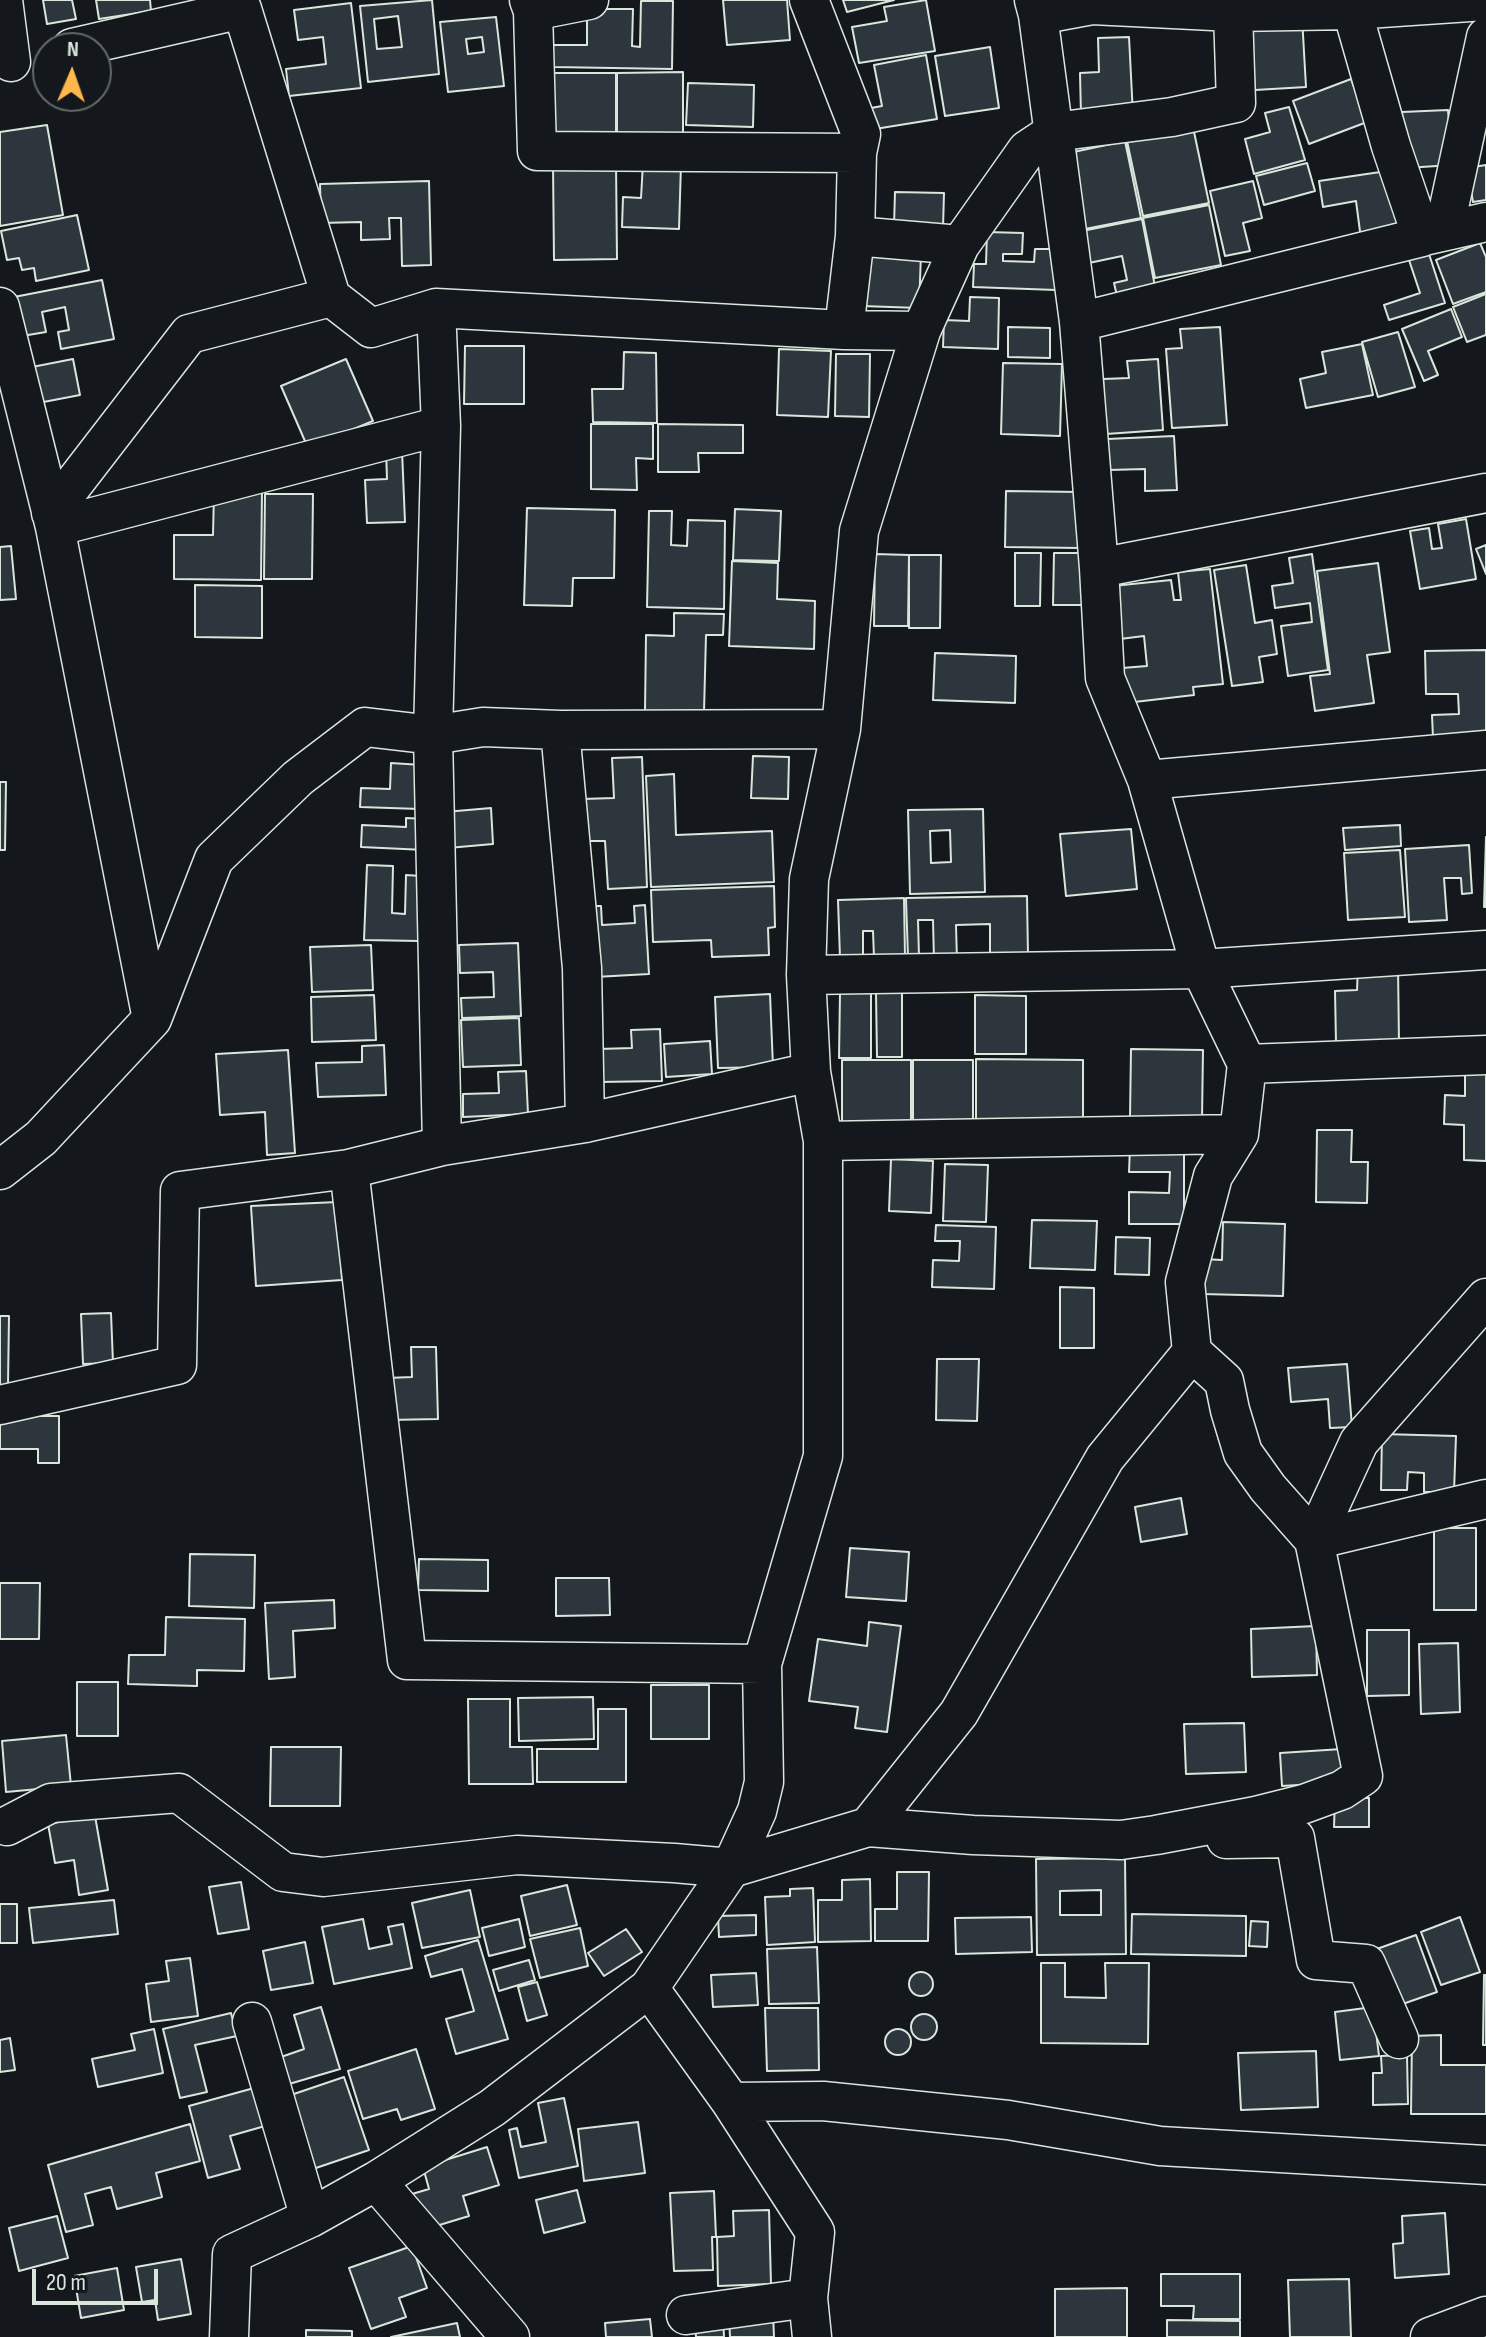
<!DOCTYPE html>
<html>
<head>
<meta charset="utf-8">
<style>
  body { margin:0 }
  #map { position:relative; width:1486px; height:2337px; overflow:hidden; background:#14181c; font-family:"Sofia Sans Condensed",sans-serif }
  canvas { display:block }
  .north { position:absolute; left:32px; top:32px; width:80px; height:80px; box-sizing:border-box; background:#14181c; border:2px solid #626a69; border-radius:50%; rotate:2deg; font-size:22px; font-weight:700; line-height:32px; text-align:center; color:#d8e6dc }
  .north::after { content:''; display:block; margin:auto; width:28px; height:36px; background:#ffb74d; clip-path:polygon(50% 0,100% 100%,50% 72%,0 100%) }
  .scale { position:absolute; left:32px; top:2269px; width:126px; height:36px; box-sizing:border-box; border:4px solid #d8e6dc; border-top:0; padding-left:10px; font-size:24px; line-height:28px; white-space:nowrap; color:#d8e6dc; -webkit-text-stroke:6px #14181c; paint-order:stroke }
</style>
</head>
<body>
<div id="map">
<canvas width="1486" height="2337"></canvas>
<div class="north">N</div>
<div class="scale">20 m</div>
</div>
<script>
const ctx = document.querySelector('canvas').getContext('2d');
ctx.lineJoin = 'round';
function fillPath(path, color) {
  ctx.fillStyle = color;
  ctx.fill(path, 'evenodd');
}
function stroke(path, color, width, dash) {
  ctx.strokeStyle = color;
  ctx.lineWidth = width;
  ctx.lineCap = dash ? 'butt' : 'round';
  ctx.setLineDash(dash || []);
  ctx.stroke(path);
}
const building = new Path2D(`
  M43,0H72L76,19L47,24Z
  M96,0H150L151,11L99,19Z
  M432,0L439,74L368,82L360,6ZM398,16L402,47L377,49L374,19Z
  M723,0H787L790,40L727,45Z
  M843,0H894L847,12Z
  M926,0L935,51L859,63L852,27L887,21L884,7Z
  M641,1H673L672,69L553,67V45H587V9H633L632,46L640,47Z
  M351,3L361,88L289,96L286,69L326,64L323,37L298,40L294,10Z
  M496,17L504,86L448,92L440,22ZM482,37L484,52L468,54L466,39Z
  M1302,17L1306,87L1255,90L1250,20Z
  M1129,37L1133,115L1081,116L1080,73L1099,72L1098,38Z
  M990,47L999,108L945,116L935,56Z
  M926,55L937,119L875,129L871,108L882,106L874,65Z
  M683,72V145L617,146V73Z
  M553,73H616V146H553Z
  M1351,79L1367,122L1309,144L1293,101Z
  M688,83L754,85L753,127L686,125Z
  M1289,107L1305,160L1254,174L1245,139L1270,132L1265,113Z
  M1448,110L1452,165L1406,168L1402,112Z
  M47,125L63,215L0,226V132Z
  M1193,127L1209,203L1143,216L1127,141Z
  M1125,141L1141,218L1085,229L1069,153Z
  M616,163L617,259L554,260L553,164Z
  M643,163L681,164L679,229L622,227L623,197L641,198Z
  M1307,163L1315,191L1264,205L1256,176Z
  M1486,165V200L1473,202L1467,168Z
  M1394,170L1403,232L1361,239L1356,201L1323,207L1319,181Z
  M429,181L431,265L402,266L401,218H389L390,239L361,240V222L321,223L320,184Z
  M1253,181L1262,218L1243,223L1250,251L1225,256L1210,191Z
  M895,192L944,193L943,228L894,226Z
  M1209,205L1221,265L1155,278L1143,218Z
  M77,215L89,270L36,281L34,268L22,270L19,258L7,260L1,231Z
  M1142,219L1157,297L1119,305L1114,283L1127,280L1122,256L1089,263L1082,231Z
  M987,232L1023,233L1022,254H1003V261L1034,262L1035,249H1058L1056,290L973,287L974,264H986Z
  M1480,243L1486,257V292L1453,304L1436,260Z
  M864,250L921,253L919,308L862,306Z
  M1429,254L1445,303L1389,320L1384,305L1420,293L1409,260Z
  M102,280L114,339L61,349L58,332L69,330L65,307L42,312L46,332L22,336L14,297Z
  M1486,294V335L1467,342L1453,307Z
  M970,297L999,298L998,349L943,347L944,320L969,321Z
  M1451,309L1462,337L1428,351L1438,375L1424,381L1402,329Z
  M1008,327L1050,328V358L1008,357Z
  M1220,327L1227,425L1172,428L1166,349L1182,348L1180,329Z
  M1398,332L1415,387L1378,397L1362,342Z
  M1362,344L1373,395L1306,408L1300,379L1326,373L1322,352Z
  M465,346H524V404H464Z
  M779,349L831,351L828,417L777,415Z
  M624,352L656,353L657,423L593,422L592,389H623Z
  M836,354H870L869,417L835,416Z
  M73,359L80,395L33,404L27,368Z
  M346,359L373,421L308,448L281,386Z
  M1158,359L1163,430L1106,434L1103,379L1129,378L1127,361Z
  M1003,363L1062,364L1060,436L1001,434Z
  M591,424H653V459L636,458L637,490L591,489Z
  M658,424L743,425V453H698L699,472H658Z
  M1174,436L1177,490L1145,491V469L1109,470L1107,439Z
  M386,450H402L405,522L367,523L365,480L387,479Z
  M1006,491L1080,492L1079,548L1005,547Z
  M214,492H262L261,580L174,579V535H213Z
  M265,494H313L312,579H264Z
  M527,508L615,510L614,578H573L572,606L524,605Z
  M735,509L781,511L779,561L733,560Z
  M649,511H672L671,545L687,546L688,520L725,521L724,609L647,607Z
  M1466,519L1476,579L1420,589L1410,531L1429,528L1432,549L1442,548L1438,524Z
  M1486,545V574L1476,549Z
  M11,546L16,599L0,600V547Z
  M1015,553H1041L1040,606H1015Z
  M1054,553H1082L1083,605H1053Z
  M875,554L909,555L908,626H874Z
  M1312,554L1328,670L1288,676L1281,626L1312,622L1310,603L1275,608L1272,586L1293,583L1289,558Z
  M909,555H941L940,628H909Z
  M732,561L778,563L777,599L815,601L814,649L729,646Z
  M1378,563L1390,652L1367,655L1374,703L1315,711L1310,676L1330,674L1317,571Z
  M1246,565L1255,623L1272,620L1277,654L1259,657L1263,682L1232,686L1214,570Z
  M1210,569L1223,684L1193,687L1194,695L1126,703L1122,668L1147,666L1144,636L1120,639L1113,586L1171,580L1174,600H1181L1178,572Z
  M195,585L262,586V638L195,637Z
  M674,613L724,614L723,635H706L704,712L645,711L646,635L674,636Z
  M1486,650V738H1433L1432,715L1459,714L1458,694H1426L1425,651Z
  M935,653L1016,656L1015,703L933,700Z
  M753,756L789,757L788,799L751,798Z
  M642,757L647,887L608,889L605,841H583L582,799L614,798L612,758Z
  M391,763L422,765L420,809L360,807L361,788L390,789Z
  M674,774L676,835L772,831L774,882L651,887L646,776Z
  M0,782H6L5,850H0Z
  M491,808L493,844L448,848L445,812Z
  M983,809L985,892L910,894L908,810ZM950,830L951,862L931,863L930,831Z
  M406,818L427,819L425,850L361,847L362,825L406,827Z
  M1400,825L1401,846L1345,850L1343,828Z
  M1131,829L1137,889L1066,896L1060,834Z
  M1486,837V907H1484Z
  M1469,845L1472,893L1462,894L1461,878H1444L1447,920L1409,922L1405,849Z
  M1400,850L1405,917L1348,920L1344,853Z
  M367,865L393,866L392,913L405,914L406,875L421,876L419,941L364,940Z
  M774,886L775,927L768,928L769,955L712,957L711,940L653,942L651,890Z
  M1027,896L1028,956L990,957V924L956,925L957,961H934L933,920H918L919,957L908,958L906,898Z
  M904,898L905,957L874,958L873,931H863V957L840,958L838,900Z
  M645,905L649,974L595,977L591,906H601L602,925L635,923L634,906Z
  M518,943L521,1016L462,1018L461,998L494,997L493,972L460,973L459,945Z
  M371,945L373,990L312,992L310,947Z
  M1358,966H1398L1399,1043H1336L1335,991L1357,990Z
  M871,992V1058H839L840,993Z
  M876,993H902V1057H877Z
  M770,994L773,1067L718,1068L715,997Z
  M374,995L376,1040L312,1042L311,997Z
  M975,995L1026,996V1054H975Z
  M519,1018L521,1065L463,1067L461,1020Z
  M660,1029L662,1081L599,1082L598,1049L632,1048L631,1030Z
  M710,1041L712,1074L666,1077L664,1044Z
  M384,1045L386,1095L318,1097L316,1063L362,1062V1046Z
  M1131,1049L1203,1050L1202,1119L1130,1117Z
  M288,1050L295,1153L267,1155L265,1112L220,1115L216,1054Z
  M976,1059L1083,1060V1126L976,1125Z
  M842,1060H911V1127H842Z
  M913,1060H973V1125H913Z
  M526,1071L528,1114L463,1117V1094L499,1093L498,1072Z
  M1465,1073L1486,1074V1161L1464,1160V1125L1444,1124L1445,1095L1465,1096Z
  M1317,1130H1352L1351,1162H1368L1367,1203L1316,1202Z
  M1130,1147L1184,1148V1224H1129V1192L1169,1193L1170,1172H1129Z
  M891,1159L933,1161L931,1213L889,1211Z
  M945,1164L988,1165L986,1222L943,1221Z
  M337,1202L342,1280L256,1286L251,1206Z
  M1032,1220L1097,1221L1095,1270L1030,1268Z
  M1223,1222L1285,1224L1283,1296L1202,1294L1203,1259L1222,1260Z
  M936,1225L996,1227L994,1289L932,1287L933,1260L959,1261L960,1241H935Z
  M1116,1237L1150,1238L1149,1275L1115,1274Z
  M1060,1287L1094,1288V1348H1060Z
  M111,1313L113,1363L83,1364L81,1314Z
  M0,1316H9L8,1385H0Z
  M411,1347H436L438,1419L388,1420L387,1378L412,1377Z
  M937,1359H979L977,1421L936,1420Z
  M1347,1364L1352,1427L1330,1428L1328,1399L1291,1402L1288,1368Z
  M0,1416H59V1463H38V1449H0Z
  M1382,1434L1456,1436L1454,1492H1424V1473L1408,1472L1407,1490H1381Z
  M1181,1498L1187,1534L1141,1542L1135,1507Z
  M1434,1528H1476V1610H1434Z
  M850,1548L909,1552L906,1601L846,1597Z
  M190,1554L255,1555L254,1608L189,1606Z
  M419,1559L488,1560V1591L418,1590Z
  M556,1578H609L610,1615L556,1616Z
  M0,1583H40L39,1639H0Z
  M334,1600L335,1628L293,1631L295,1677L269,1679L265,1603Z
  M166,1617L245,1619L244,1671L197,1670V1686L128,1684L129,1655H165Z
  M869,1622L901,1626L887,1732L855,1728L858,1707L809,1701L818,1639L867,1646Z
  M1316,1626L1317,1675L1252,1677L1251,1629Z
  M1367,1630H1409V1695L1367,1696Z
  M1458,1643L1460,1712L1421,1714L1419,1644Z
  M77,1682H118V1736H77Z
  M651,1685H709V1739H651Z
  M593,1697L594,1739L519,1741L518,1698Z
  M468,1699H510V1747H532L533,1784H469Z
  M598,1709H626V1782H537V1749H598Z
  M1244,1723L1246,1772L1186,1774L1184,1724Z
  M66,1735L71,1786L6,1792L2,1741Z
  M271,1747H341L340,1806H270Z
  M1342,1749L1345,1782L1282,1786L1280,1753Z
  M1335,1798H1369V1827H1334Z
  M95,1816L108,1890L79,1895L74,1860L55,1863L48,1824Z
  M1125,1858L1126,1954L1037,1955L1036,1859ZM1101,1890V1915H1060V1891Z
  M897,1872H929L928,1941H875V1909H897Z
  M870,1879L871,1941L818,1942V1900H842V1880Z
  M241,1882L249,1929L218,1934L209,1887Z
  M567,1885L577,1925L530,1936L521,1896Z
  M813,1888L815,1942L767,1945L765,1897L790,1896V1889Z
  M470,1890L480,1937L422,1948L412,1903Z
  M114,1900L118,1934L33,1943L29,1908Z
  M0,1904H17V1943H0Z
  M1132,1914L1246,1916V1956L1131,1954Z
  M756,1915V1935L719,1937L718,1916Z
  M1031,1917L1032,1952L956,1954L955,1918Z
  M1460,1917L1480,1972L1441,1985L1421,1932Z
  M363,1919L369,1949L392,1944L388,1927L403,1924L412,1968L334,1984L322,1927Z
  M519,1919L525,1947L489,1956L482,1928Z
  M1251,1921L1268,1922L1267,1947L1249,1946Z
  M580,1928L588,1966L540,1978L530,1939Z
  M626,1929L642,1952L604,1976L588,1953Z
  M1416,1935L1437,1992L1394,2007L1374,1950Z
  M478,1940L508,2039L456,2054L446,2019L474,2011L462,1969L431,1977L425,1956Z
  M305,1942L313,1983L271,1990L263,1951Z
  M817,1947L819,2003L769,2004L767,1949Z
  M190,1958L198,2016L151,2022L146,1984L169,1981L166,1961Z
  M529,1960L535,1980L499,1991L493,1970Z
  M1041,1963H1065V1997L1106,1998L1105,1963H1149L1148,2044L1041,2043Z
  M909 1984a12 12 0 1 1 24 0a12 12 0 1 1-24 0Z
  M756,1973L758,2005L713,2007L711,1975Z
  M1484,1975H1486V2045H1483Z
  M537,1982L547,2015L527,2021L518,1987Z
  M321,2007L340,2069L289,2084L281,2057L304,2049L294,2015Z
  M1373,2007L1379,2056L1340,2060L1335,2012Z
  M765,2008H818L819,2070L767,2071Z
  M231,2013L237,2036L195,2045L207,2092L180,2098L163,2029Z
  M911 2027a13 13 0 1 1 26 0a13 13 0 1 1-26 0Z
  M154,2029L163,2073L98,2087L92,2059L135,2050L131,2034Z
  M885 2042a13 13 0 1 1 26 0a13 13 0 1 1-26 0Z
  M1441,2035V2065H1486V2114H1411L1412,2036Z
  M10,2038L15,2070L0,2072V2040Z
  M416,2049L435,2109L401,2120L397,2109L363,2119L348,2071Z
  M1316,2051L1318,2107L1241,2110L1238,2053Z
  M1407,2055L1408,2104L1373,2105V2073H1382L1381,2056Z
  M344,2077L369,2150L313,2169L288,2096Z
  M254,2088L265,2126L230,2136L240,2169L208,2178L189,2106Z
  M564,2098L578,2166L519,2178L509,2130L517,2128L521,2147L546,2142L538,2103Z
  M638,2122L645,2173L584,2181L578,2129Z
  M190,2124L200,2161L156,2173L162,2197L117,2209L111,2187L85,2194L93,2225L66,2232L48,2165Z
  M487,2147L499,2185L463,2196L469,2216L423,2230L412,2194L429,2189L423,2167Z
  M577,2190L585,2222L544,2233L536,2200Z
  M714,2191L716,2237H712L713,2270L674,2271L670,2193Z
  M769,2210L771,2284L718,2286L717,2237L734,2236L733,2211Z
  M1445,2213L1449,2274L1395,2278L1393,2244L1403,2243L1402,2216Z
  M57,2216L68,2258L19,2271L9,2228Z
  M412,2246L427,2288L399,2298L406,2317L371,2329L349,2268Z
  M181,2259L191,2314L158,2320L155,2300L142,2302L136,2267Z
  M117,2268L124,2310L81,2318L74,2276Z
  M1161,2274H1240V2319H1193L1194,2306H1161Z
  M1349,2279L1351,2337H1290L1288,2280Z
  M1127,2288V2337H1055V2289Z
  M773,2314L774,2337H730L729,2316Z
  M723,2317L724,2337H696L695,2318Z
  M650,2319L652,2337H606L605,2323Z
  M1167,2320L1240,2321V2337H1167Z
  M457,2323L460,2337H391Z
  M306,2330L352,2331V2337H306Z`);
const street = new Path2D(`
  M3,0L11,62
  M529,0L533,11L537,151L857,153
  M809,0L861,134L857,153L855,236L844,330
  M533,11L589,0
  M1038,15L1092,5L1233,12L1352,10L1486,1
  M72,48L242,9L331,297L371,328L436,308L844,330L921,331
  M1444,230L1486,37
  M855,236L960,245
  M1424,236L1486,222
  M0,307L55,527L152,1019
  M436,308L441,426L433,735L442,1146
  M1079,322L1422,237L1391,146L1352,10
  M51,513L189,334L331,297
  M55,527L441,426
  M1099,568L1486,493
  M560,730L582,968L585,1123
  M1147,780L1486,750
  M806,975L1201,969L1486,950
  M1247,1064L1486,1055
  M823,1141L1239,1134
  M0,1170L41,1138L152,1019L214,859L298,778L365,727L433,735L483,727L560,730L841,729
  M0,1405L177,1365L180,1191L349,1169
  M1314,1540L1359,1442L1486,1298
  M1314,1540L1486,1499
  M762,1664L407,1660L349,1169L442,1146L585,1123L811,1072
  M7,1826L51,1803L179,1793L283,1872L323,1877L517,1855L674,1863L731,1868L868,1827L973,1835L1121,1840L1156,1835L1256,1816L1304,1804L1342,1790L1363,1776L1314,1540L1268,1488L1243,1453L1230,1410L1224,1381L1192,1352L1185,1282L1213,1176L1239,1134L1247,1064L1201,969L1147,780L1105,678L1099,568L1079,322L1038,15L1034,0
  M868,1827L959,1713L1105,1458L1192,1352
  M1226,1839L1295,1838L1316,1960L1366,1964L1399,2039
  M649,1988L731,2102L823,2101L1008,2120L1160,2146L1486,2165
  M252,2022L310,2218
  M731,2102L815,2232L808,2298L812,2337
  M376,2181L510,2337
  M686,2315L808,2298
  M229,2337L232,2254L310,2218L376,2181L492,2108L649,1988L731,1868L757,1811L764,1782L762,1664L823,1456V1141L811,1072L806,975L809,879L841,729L859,531L921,331L960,245L1027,150L1054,132L1172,117L1236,103L1233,12
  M1430,2337L1486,2316`);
fillPath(building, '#2c363c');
stroke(building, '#d8e6dc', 2);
stroke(street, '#d8e6dc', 41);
stroke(street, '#14181c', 38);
</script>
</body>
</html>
